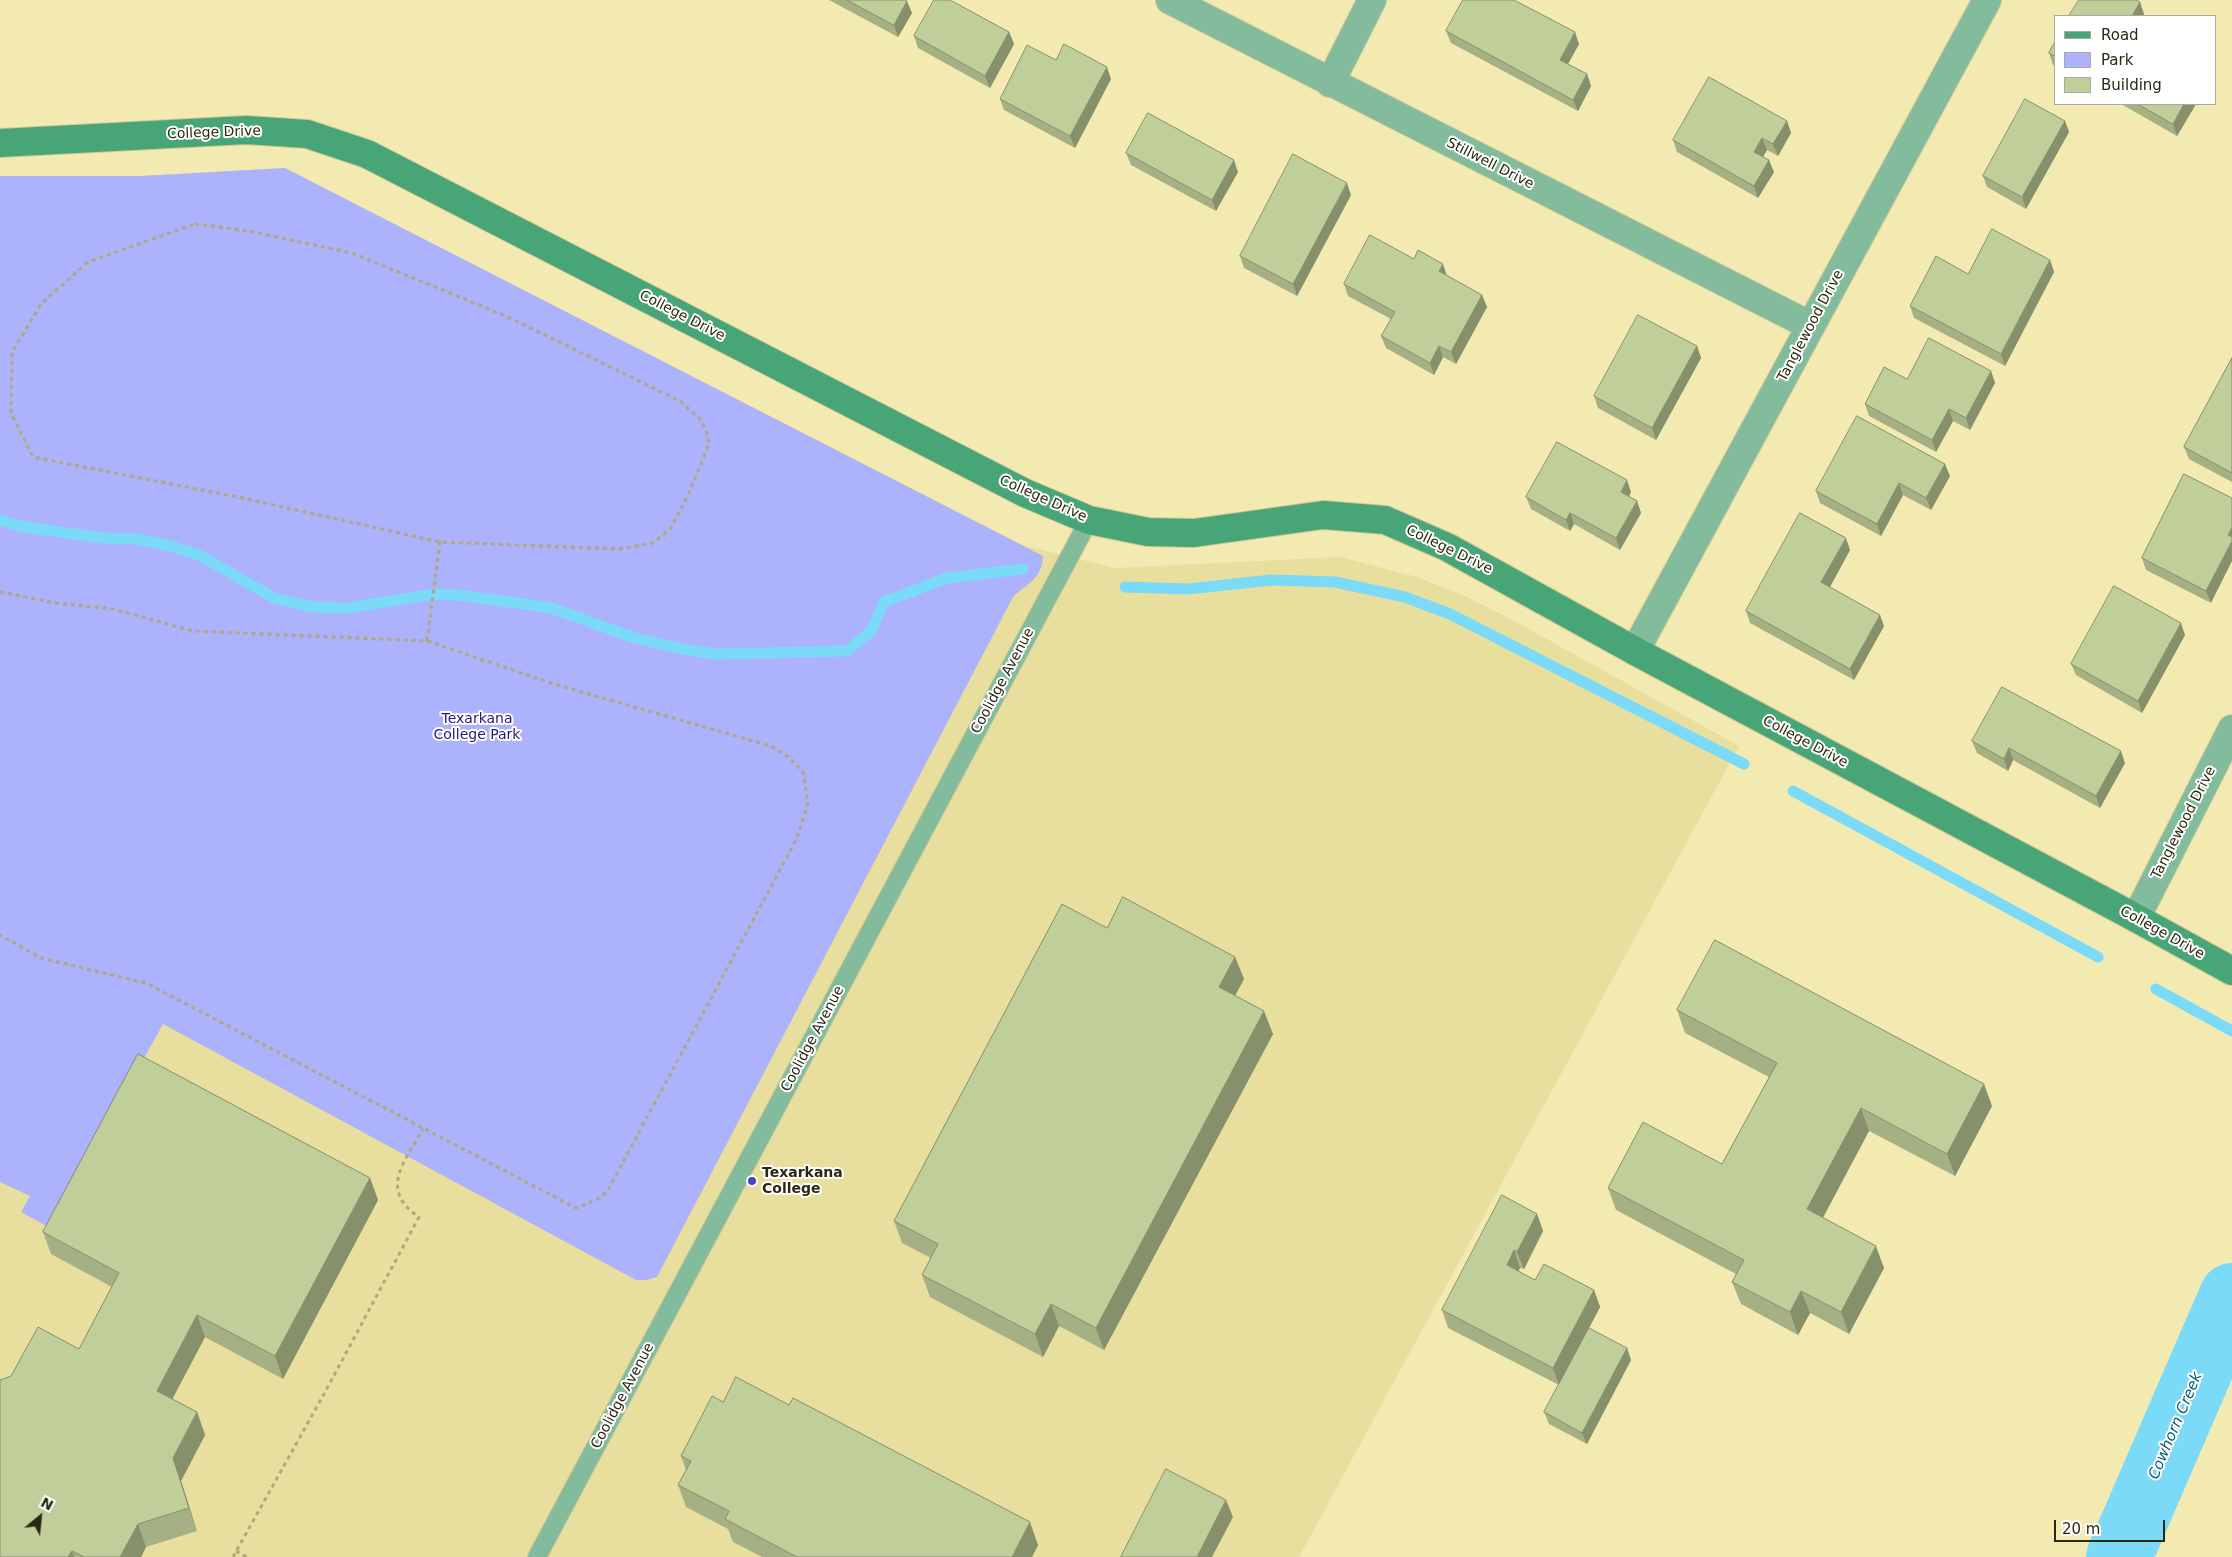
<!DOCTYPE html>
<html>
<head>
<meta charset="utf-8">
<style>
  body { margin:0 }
  #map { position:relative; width:2232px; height:1557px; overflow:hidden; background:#f3eab2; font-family:"DejaVu Sans",sans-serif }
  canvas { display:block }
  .legend { position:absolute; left:2054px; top:15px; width:162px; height:90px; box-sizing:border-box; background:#fff; border:1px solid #aaa9a0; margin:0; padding:6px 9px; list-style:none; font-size:15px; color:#2b2812 }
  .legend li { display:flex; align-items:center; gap:10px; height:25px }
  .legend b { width:25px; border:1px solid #aaa9a0 }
  .north { position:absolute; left:15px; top:1492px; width:50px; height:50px; -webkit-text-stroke:4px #fff; paint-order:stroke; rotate:28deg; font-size:14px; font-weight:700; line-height:20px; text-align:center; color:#2b2812 }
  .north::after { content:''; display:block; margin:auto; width:18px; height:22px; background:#2b2812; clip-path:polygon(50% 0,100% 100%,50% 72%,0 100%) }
  .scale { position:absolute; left:2054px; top:1520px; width:111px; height:22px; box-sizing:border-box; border:2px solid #2b2812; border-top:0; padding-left:6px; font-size:15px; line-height:18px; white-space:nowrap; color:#2b2812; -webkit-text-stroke:4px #fff; paint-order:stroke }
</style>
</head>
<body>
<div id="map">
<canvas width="2232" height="1557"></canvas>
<ul class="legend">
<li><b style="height:6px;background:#47a578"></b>Road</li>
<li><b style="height:14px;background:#acb2fb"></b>Park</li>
<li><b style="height:14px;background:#c0ce99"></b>Building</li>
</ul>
<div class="north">N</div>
<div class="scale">20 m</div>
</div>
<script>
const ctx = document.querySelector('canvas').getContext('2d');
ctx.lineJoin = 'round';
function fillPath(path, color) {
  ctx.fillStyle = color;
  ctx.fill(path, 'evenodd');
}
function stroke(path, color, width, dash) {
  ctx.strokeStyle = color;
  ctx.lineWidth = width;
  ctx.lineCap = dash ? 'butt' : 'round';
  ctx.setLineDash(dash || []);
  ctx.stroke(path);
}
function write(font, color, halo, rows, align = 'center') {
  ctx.font = font + ' "DejaVu Sans",sans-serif';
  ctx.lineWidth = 4;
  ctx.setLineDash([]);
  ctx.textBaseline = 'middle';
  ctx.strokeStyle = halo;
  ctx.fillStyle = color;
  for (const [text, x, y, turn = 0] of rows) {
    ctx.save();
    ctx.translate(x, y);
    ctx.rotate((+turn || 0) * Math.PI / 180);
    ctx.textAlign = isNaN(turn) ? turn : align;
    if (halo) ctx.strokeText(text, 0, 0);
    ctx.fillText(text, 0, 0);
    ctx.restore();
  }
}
const built = new Path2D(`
  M285,168L1025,546L1115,568L1340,557L1417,577L1465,596L1511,619L1739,746L1299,1557H0V176H141Z`);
const green = new Path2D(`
  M285,168L1043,556C1041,581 1028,582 1013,597L657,1277L646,1280H636L163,1024L50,1228L21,1212L30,1196L0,1182V176H141Z`);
const stream = new Path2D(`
  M0,520L24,527L104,538L135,539L168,545L201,556L274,598L312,607L348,608L435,594L467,596L551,608L635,638L682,649L717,654L847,651L871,631L884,602L947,578L1023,569
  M1125,587L1188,589L1272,580L1335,582L1405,597L1450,614L1744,764
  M1793,791L2098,957
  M2156,989L2232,1031`);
const river = new Path2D(`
  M2119,1557L2232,1296`);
const path = new Path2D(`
  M195,224L249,231L352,253L506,316L680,401L700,419L706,430L709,444L689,493L671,528L653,543L619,549L440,542L238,497L33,457L11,413L12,352L41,304L88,262Z
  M0,592L56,603L113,609L193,631L427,641L554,684L771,746L789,757L803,772L808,804L796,840L607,1192L596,1200L576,1208L146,983L41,958L0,935
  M427,641L440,542
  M236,1551L247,1557
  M233,1557L324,1394L419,1217C378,1190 405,1161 423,1129`);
const lane = new Path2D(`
  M537,1557L1089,520`);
const street = new Path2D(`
  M1170,0L1811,326
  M1330,83L1372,0
  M1635,651L1987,0
  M2136,918L2232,729`);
const secondary = new Path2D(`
  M0,143L246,130L307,134L367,154L1025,493L1089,520L1148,532L1194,533L1323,515L1385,520L1447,547L1635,651L2136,918L2232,971`);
const wall = new Path2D(`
  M829,0H905L912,13L898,37Z
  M1446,31L1579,44L1568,64L1587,74L1591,86L1578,111L1451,43Z
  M1009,32L1014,44L990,88L918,48L914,36Z
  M2056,40V66L2053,65L2049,53Z
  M1056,60L1111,79L1075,148L1004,110L1000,99Z
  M2121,104H2196L2177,136Z
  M1787,121L1791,133L1778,156L1767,150L1763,156L1774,172L1758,198L1677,152L1673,140Z
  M2065,121L2069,132L2026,209L1987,187L1983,176Z
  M1126,153L1238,172L1216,211L1131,165Z
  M1351,195L1297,296L1244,268L1240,256Z
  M1414,259L1482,295L1487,307L1456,364L1443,357L1434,375L1386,348L1381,336L1391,319L1348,296L1344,284Z
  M2050,260L2054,272L2005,366L1914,318L1910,306L1968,274Z
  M1697,346L1701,358L1656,440L1598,408L1594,396Z
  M2232,358V482L2189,459L2184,447Z
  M1991,371L1995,383L1970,430L1953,421L1936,452L1869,416L1865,404L1907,379Z
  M2184,474L2211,603L2146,570L2142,558Z
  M1950,476L1931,510L1903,495L1881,536L1820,503L1816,491Z
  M1631,492L1629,496L1637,501L1641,513L1620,550L1574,524L1570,531L1531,509L1526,497Z
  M1850,550L1830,587L1884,626L1854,680L1750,623L1746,611Z
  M2185,635L2142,713L2076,675L2071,664Z
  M1972,741L2125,763L2100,808L2013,760L2008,771L1977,753Z
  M1107,928L1235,957L1244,979L1235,996L1273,1034L1104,1350L1059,1326L1043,1357L930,1297L922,1275L931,1258L902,1243L894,1221Z
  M1677,1010L1992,1106L1955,1176L1869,1131L1823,1218L1884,1268L1849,1334L1810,1313L1798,1335L1741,1304L1732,1282L1736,1274L1616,1210L1608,1188L1722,1164L1769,1077L1685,1033Z
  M370,1178L378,1200L283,1379L205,1337L172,1399L197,1412L205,1435L181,1481L197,1531L146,1547L141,1557H0L11,1376L79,1349L112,1287L51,1254L43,1232Z
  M1537,1214L1543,1231L1524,1269L1520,1268L1518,1271L1535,1280L1594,1290L1600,1307L1564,1376L1627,1348L1631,1360L1587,1444L1549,1424L1544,1412L1559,1385L1448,1328L1442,1310Z
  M723,1402L1038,1545L1032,1557H762L733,1542L728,1529L686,1507L678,1485L686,1470L681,1456Z`);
const shadedWall = new Path2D(`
  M907,1L912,13L898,37L894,25Z
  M2140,2L2144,14L2143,16H2132Z
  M1009,32L1014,44L990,88L985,76Z
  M1575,32L1579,44L1564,71L1560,60Z
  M1107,67L1111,79L1075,148L1070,136Z
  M1587,74L1591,86L1578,111L1573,100Z
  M2184,104H2196L2177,136L2173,124Z
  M1787,121L1791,133L1778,156L1773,144Z
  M2065,121L2069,132L2026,209L2022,197Z
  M1762,138L1767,150L1759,164L1754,152Z
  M1234,160L1238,172L1216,211L1212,200Z
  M1769,160L1774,172L1758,198L1754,186Z
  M1347,183L1351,195L1297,296L1293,284Z
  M2050,260L2054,272L2005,366L2001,354Z
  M1443,264L1447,276L1439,271Z
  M1482,295L1487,307L1456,364L1451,352Z
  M1439,346L1443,357L1434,375L1430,363Z
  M1697,346L1701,358L1656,440L1652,428Z
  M1991,371L1995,383L1970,430L1966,418Z
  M1949,409L1953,421L1936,452L1932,440Z
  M1945,464L1950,476L1931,510L1926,498Z
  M1627,480L1631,492L1625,503L1621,492Z
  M1899,483L1903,495L1881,536L1877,524Z
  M1637,501L1641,513L1620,550L1616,538Z
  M1570,513L1574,524L1570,531L1566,520Z
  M2232,527V561L2211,603L2206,591L2228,535Z
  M1846,538L1850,550L1826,594L1821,582Z
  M1880,615L1884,626L1854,680L1850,669Z
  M2181,623L2185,635L2142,713L2138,701Z
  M2009,748L2013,760L2008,771L2004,759Z
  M2121,751L2125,763L2100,808L2096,796Z
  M1235,957L1244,979L1227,1010L1219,987Z
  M1264,1011L1273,1034L1104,1350L1096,1328Z
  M1984,1084L1992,1106L1955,1176L1947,1154Z
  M1861,1108L1869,1131L1815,1232L1807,1209Z
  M370,1178L378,1200L283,1379L275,1356Z
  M1537,1214L1543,1231L1524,1269L1517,1252Z
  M1876,1246L1884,1268L1849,1334L1841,1312Z
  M1514,1250L1520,1268L1513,1282L1507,1265Z
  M1594,1290L1600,1307L1559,1385L1553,1368Z
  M1801,1291L1810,1313L1798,1335L1790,1312Z
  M1051,1304L1059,1326L1043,1357L1035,1334Z
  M197,1315L205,1337L165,1413L157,1391Z
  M1627,1348L1631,1360L1587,1444L1582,1433Z
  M197,1412L205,1435L181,1481L197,1531L189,1508L173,1458Z
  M1226,1500L1233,1517L1212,1557H1197Z
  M1030,1522L1038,1545L1032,1557H1012Z
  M138,1524L146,1547L141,1557H120Z
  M72,1551L74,1557H68Z`);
const building = new Path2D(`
  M847,0H905L907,1L894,25Z
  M934,0H950L1009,32L985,76L914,36Z
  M1463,0H1514L1575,32L1560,60L1587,74L1573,100L1446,31Z
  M2079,0H2136L2140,2L2132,16H2069Z
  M2056,40V57L2049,53Z
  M1064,44L1107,67L1070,136L1000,99L1027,45L1056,60Z
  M1709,77L1787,121L1773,144L1762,138L1754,152L1769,160L1754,186L1673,140Z
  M2025,99L2065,121L2022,197L1983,176Z
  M2138,104H2184L2173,124Z
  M1148,113L1234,160L1212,200L1126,153Z
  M1293,154L1347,183L1293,284L1240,256Z
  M1992,229L2050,260L2001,354L1910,306L1936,256L1968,274Z
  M1370,235L1414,259L1418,250L1443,264L1439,271L1482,295L1451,352L1439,346L1430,363L1381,336L1395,312L1344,284Z
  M1638,315L1697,346L1652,428L1594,396Z
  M1929,338L1991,371L1966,418L1949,409L1932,440L1865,404L1884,367L1907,379Z
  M2232,358V473L2184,447Z
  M1857,416L1945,464L1926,498L1899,483L1877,524L1816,491Z
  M1557,442L1627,480L1621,492L1637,501L1616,538L1570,513L1566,520L1526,497Z
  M2184,474L2232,498V527L2228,535L2232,537V541L2206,591L2142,558Z
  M1800,513L1846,538L1821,582L1880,615L1850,669L1746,611Z
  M2114,586L2181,623L2138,701L2071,664Z
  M2002,687L2121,751L2096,796L2009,748L2004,759L1972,741Z
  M1123,897L1235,957L1219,987L1264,1011L1096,1328L1051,1304L1035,1334L922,1275L938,1244L894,1221L1062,904L1107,928Z
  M1715,940L1984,1084L1947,1154L1861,1108L1807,1209L1876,1246L1841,1312L1801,1291L1790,1312L1732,1282L1744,1260L1608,1188L1643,1122L1722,1164L1777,1063L1677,1010Z
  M138,1054L370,1178L275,1356L197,1315L157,1391L197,1412L173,1458L189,1508L138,1524L120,1557H84L72,1551L68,1557H0V1380L11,1376L38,1327L79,1349L119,1273L43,1232Z
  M1502,1195L1537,1214L1517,1252L1514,1250L1507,1265L1535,1280L1544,1264L1594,1290L1553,1368L1442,1310Z
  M1589,1328L1627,1348L1582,1433L1544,1412Z
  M736,1377L789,1405L793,1398L1030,1522L1012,1557H797L725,1519L729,1511L678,1485L691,1461L681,1456L712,1396L723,1402Z
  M1166,1469L1226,1500L1197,1557H1121Z`);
const markers = [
  [752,1181,5,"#4b41b8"]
];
const streetNames = [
  ["College Drive",214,133,-2],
  ["Stillwell Drive",1490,164,27],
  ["College Drive",682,316,27],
  ["Tanglewood Drive",1811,326,-62],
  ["College Drive",1043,499,24],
  ["College Drive",1449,550,26],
  ["Coolidge Avenue",1003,681,-62],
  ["College Drive",1805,742,28],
  ["Tanglewood Drive",2184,823,-63],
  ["College Drive",2162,933,29],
  ["Coolidge Avenue",813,1039,-62],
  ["Coolidge Avenue",623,1396,-62]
];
const parkNames = [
  ["Texarkana",477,719],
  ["College Park",477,735]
];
const poiNames = [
  ["Texarkana",762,1173],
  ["College",762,1189]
];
const waterNames = [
  ["Cowhorn Creek",2176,1426,-67]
];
fillPath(built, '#e8de9e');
fillPath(green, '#acb2fb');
stroke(stream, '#7bdaf7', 11);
stroke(river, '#7bdaf7', 66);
stroke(lane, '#cfc795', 20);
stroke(street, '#cfc795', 30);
stroke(secondary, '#cfc795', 30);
stroke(path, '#afa97c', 3, [4, 4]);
stroke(lane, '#83bc9d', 18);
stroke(street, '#83bc9d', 28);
stroke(secondary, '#47a578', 28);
fillPath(wall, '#a5b184');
fillPath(shadedWall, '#86906b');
fillPath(building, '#c0ce99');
stroke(building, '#86906b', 1);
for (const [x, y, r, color] of markers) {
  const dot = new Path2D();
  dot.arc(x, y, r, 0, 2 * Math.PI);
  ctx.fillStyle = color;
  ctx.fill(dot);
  stroke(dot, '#fff', 2);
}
write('14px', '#2b2812', '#fff', streetNames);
write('14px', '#271479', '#fff', parkNames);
write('bold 14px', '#2b2812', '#fff', poiNames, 'left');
write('italic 15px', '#065b70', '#fff', waterNames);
</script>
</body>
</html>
